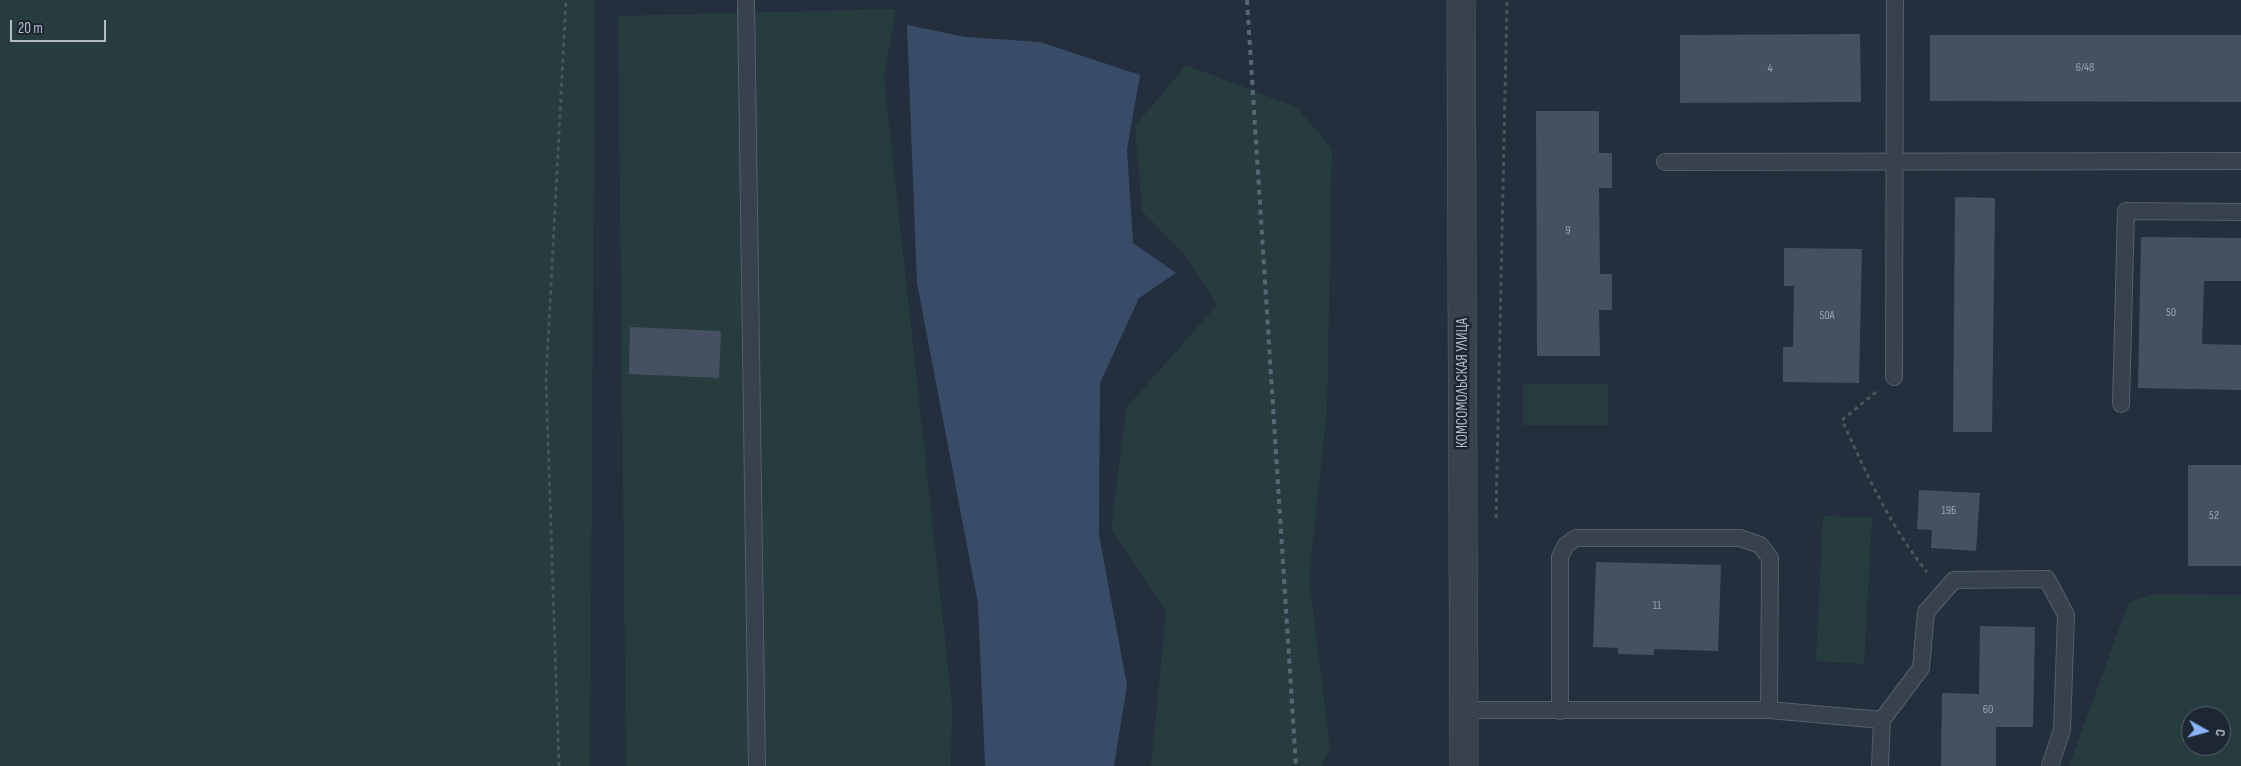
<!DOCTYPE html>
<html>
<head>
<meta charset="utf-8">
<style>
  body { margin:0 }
  #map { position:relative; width:2241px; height:766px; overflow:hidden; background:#242f3e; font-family:"Sofia Sans Condensed",sans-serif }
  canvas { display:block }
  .north { position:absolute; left:2181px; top:706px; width:50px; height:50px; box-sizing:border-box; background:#1d2633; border:1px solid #59626f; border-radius:50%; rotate:97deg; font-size:14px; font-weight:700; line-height:20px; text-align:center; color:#b4bcc9 }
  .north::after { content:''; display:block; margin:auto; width:18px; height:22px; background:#8ab4f8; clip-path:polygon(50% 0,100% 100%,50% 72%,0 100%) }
  .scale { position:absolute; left:10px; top:20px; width:96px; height:22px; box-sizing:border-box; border:2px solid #b4bcc9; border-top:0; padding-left:6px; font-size:15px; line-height:18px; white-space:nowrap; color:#b4bcc9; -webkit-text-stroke:4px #1d2633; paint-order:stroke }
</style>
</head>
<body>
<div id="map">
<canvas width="2241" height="766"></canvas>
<div class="north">С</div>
<div class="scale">20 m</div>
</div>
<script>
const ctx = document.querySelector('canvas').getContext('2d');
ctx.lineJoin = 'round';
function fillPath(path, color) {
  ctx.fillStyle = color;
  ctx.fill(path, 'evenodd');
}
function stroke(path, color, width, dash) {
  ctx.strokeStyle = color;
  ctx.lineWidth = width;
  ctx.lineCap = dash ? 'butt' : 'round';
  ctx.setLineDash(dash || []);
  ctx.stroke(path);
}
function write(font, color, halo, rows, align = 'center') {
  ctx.font = font + ' "Sofia Sans Condensed",sans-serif';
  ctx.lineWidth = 5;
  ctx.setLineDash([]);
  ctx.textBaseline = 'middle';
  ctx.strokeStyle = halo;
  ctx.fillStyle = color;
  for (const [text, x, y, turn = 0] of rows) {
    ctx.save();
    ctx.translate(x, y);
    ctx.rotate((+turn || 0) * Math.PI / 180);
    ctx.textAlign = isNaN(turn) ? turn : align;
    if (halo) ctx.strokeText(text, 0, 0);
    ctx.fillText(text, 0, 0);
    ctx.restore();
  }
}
const green = new Path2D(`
  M0,0H595L590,766H0Z
  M896,9L884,78L952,704L951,766H626L618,16Z
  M1186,65L1296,107L1332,148L1327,411L1309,577L1330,747L1322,766H1151L1166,611L1111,528L1126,408L1217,305L1186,256L1142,211L1135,126Z
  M1523,384H1608V425H1523Z
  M1823,516L1872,518L1864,664L1816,661Z
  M2155,594L2241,595V766H2069L2129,602ZM2191,716H2221V746H2191Z`);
const water = new Path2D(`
  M907,25L965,37L1040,42L1140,75L1127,149L1133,243L1176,273L1139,298L1100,383L1099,535L1127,685L1114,766H985L978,603L917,283Z`);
const building = new Path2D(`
  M1860,34L1861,102L1680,103V35Z
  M1930,35H2241V102L1930,101Z
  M1536,111H1599V153H1612V188H1599L1600,274H1612V310H1599L1600,356H1537Z
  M1955,197L1995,198L1992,432H1953Z
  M2141,237L2241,238V281H2204L2202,344L2241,345V390L2138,388Z
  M1784,248L1862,249L1859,383L1783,382V347H1793L1794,286H1784Z
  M630,327L721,331L719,378L629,374Z
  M2188,465H2241V566H2188Z
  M1919,490L1980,493L1976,551L1931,548L1932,530L1917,529Z
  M1596,562L1721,565L1718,651L1654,649V655L1618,654V648L1593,647Z
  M1980,626L2035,627L2033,727H1996V766H1941L1942,693L1979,694Z`);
const path = new Path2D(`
  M1876,392L1842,420C1866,473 1891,528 1927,572
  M1496,518L1507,0
  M559,766L546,381L566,0`);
const service = new Path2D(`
  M746,0L757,766
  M1665,162L2241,161
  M1894,377L1895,0
  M2121,404L2126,211L2241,212
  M1465,710H1769L1882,720
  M1560,711V557L1566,545L1576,538H1740L1760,545L1770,558L1769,710
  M1880,766L1882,720L1921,668L1926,612L1954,580L2047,579L2066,615L2062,730L2050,766`);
const tertiary = new Path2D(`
  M1461,0L1464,766`);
const rail = new Path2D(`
  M1247,0L1296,766`);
const numberNames = [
  ["6/48",2085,68],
  ["4",1770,69],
  ["9",1568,231],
  ["50",2171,313],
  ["50А",1827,316],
  ["19Б",1949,511],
  ["52",2214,516],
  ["11",1657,606],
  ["60",1988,710]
];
const streetNames = [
  ["КОМСОМОЛЬСКАЯ УЛИЦА",1463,383,-90]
];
fillPath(green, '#263c3f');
fillPath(water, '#394c67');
fillPath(building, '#455162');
stroke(service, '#565f6c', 18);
stroke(tertiary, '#565f6c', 29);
stroke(path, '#44595c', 3, [4, 4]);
stroke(service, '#38414e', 16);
stroke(tertiary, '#38414e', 28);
stroke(rail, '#5a6575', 4, [5, 5]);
write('12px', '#98a1af', null, numberNames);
write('15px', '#b4bcc9', '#1d2633', streetNames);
</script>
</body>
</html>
